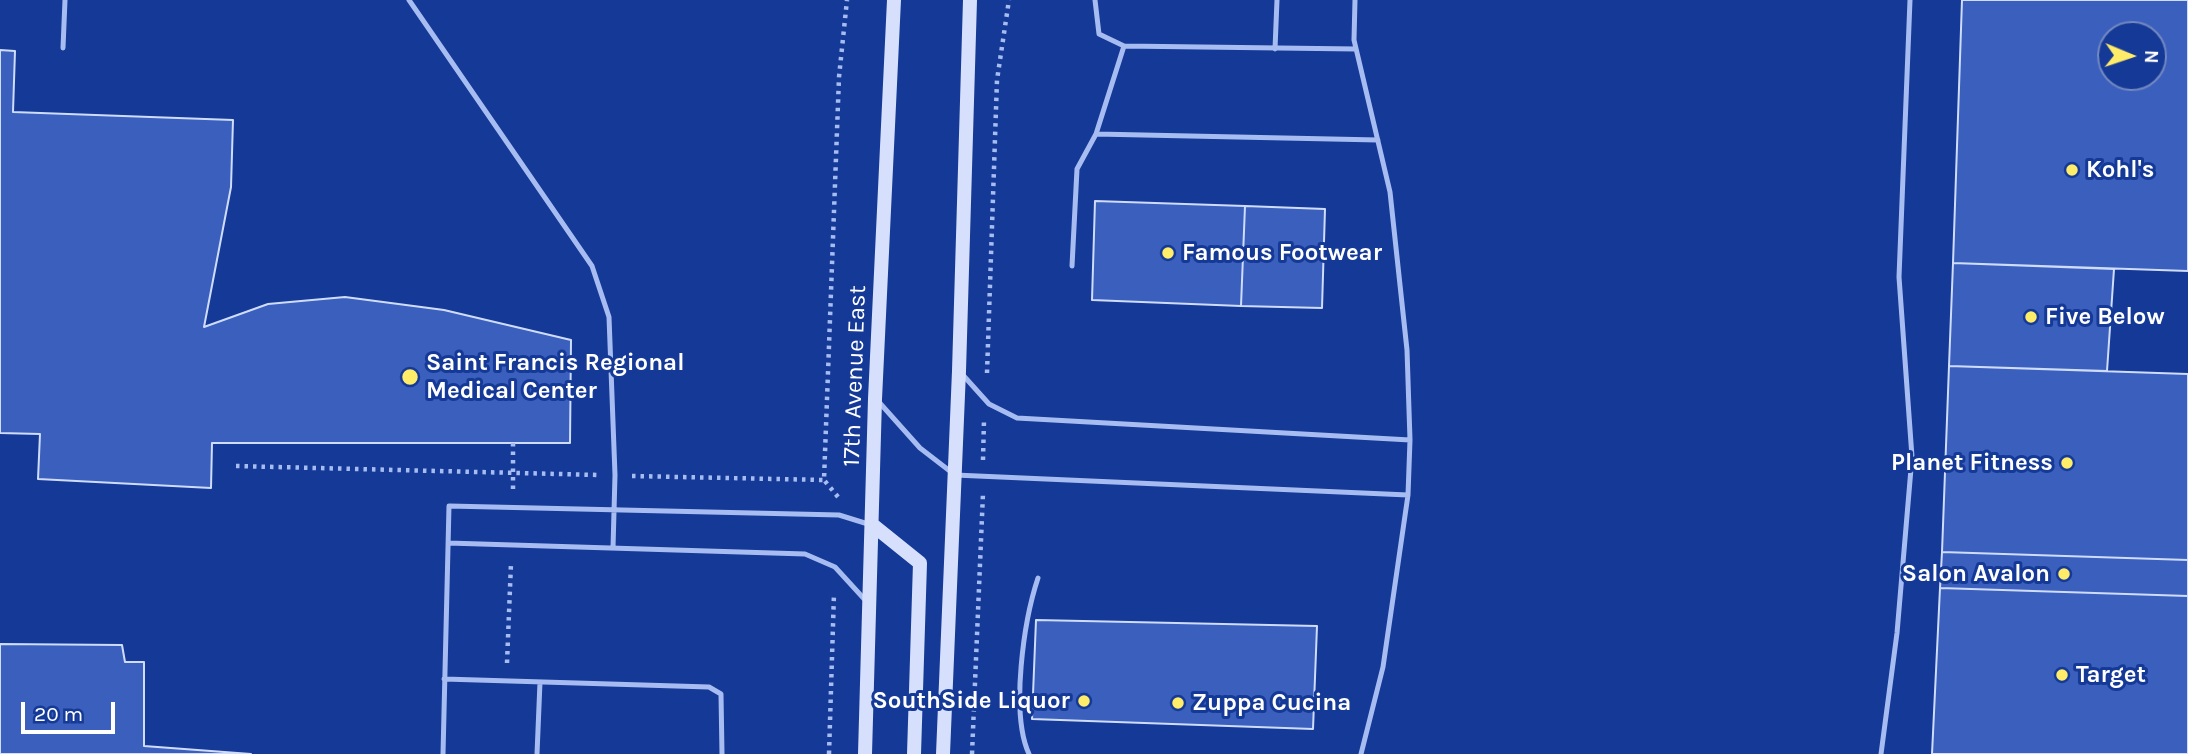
<!DOCTYPE html>
<html>
<head>
<meta charset="utf-8">
<style>
  body { margin:0 }
  #map { position:relative; width:2188px; height:754px; overflow:hidden; background:#153997; font-family:Karla,sans-serif }
  canvas { display:block }
  .north { position:absolute; left:2097px; top:21px; width:70px; height:70px; box-sizing:border-box; background:#153997; border:2px solid #7388c1; border-radius:50%; rotate:92deg; font-size:19px; font-weight:700; line-height:28px; text-align:center; color:#fff }
  .north::after { content:''; display:block; margin:auto; width:24px; height:32px; background:#ffec68; clip-path:polygon(50% 0,100% 100%,50% 72%,0 100%) }
  .scale { position:absolute; left:21px; top:702px; width:94px; height:32px; box-sizing:border-box; border:4px solid #fff; border-top:0; padding-left:9px; font-size:21px; line-height:24px; white-space:nowrap; color:#fff; -webkit-text-stroke:5px #153997; paint-order:stroke }
</style>
</head>
<body>
<div id="map">
<canvas width="2188" height="754"></canvas>
<div class="north">N</div>
<div class="scale">20 m</div>
</div>
<script>
const ctx = document.querySelector('canvas').getContext('2d');
ctx.lineJoin = 'round';
function fillPath(path, color) {
  ctx.fillStyle = color;
  ctx.fill(path, 'evenodd');
}
function stroke(path, color, width, dash) {
  ctx.strokeStyle = color;
  ctx.lineWidth = width;
  ctx.lineCap = dash ? 'butt' : 'round';
  ctx.setLineDash(dash || []);
  ctx.stroke(path);
}
function write(font, color, halo, rows, align = 'center') {
  ctx.font = font + ' Karla,sans-serif';
  ctx.lineWidth = 6;
  ctx.setLineDash([]);
  ctx.textBaseline = 'middle';
  ctx.strokeStyle = halo;
  ctx.fillStyle = color;
  for (const [text, x, y, turn = 0] of rows) {
    ctx.save();
    ctx.translate(x, y);
    ctx.rotate((+turn || 0) * Math.PI / 180);
    ctx.textAlign = isNaN(turn) ? turn : align;
    if (halo) ctx.strokeText(text, 0, 0);
    ctx.fillText(text, 0, 0);
    ctx.restore();
  }
}
const building = new Path2D(`
  M1962,0H2188V271L1953,263ZM2111,35H2153V77H2111Z
  M0,50L15,51L13,112L233,120L231,187L204,327L268,304L345,297L444,310L571,340L570,443H212L211,488L38,479L40,434L0,433Z
  M1095,201L1245,206L1241,306L1092,300Z
  M1245,206L1325,209L1322,308L1241,306Z
  M1953,263L2114,269L2107,371L1949,366Z
  M1949,366L2188,374V560L1942,552Z
  M1942,552L2188,560V596L1940,588Z
  M1940,588L2188,596V754H1932Z
  M1036,620L1317,626L1313,729L1032,719Z
  M0,644L122,645L125,662H144V746L251,754H0Z`);
const path = new Path2D(`
  M987,373L997,80L1009,0
  M513,443V491
  M983,460L984,420
  M236,466L599,475
  M632,476L824,480
  M838,497L824,480L839,77L847,0
  M507,663L511,563
  M829,754L834,593
  M972,754L983,493`);
const lane = new Path2D(`
  M409,0L592,266L609,317L615,475L613,548
  M1095,0L1099,34L1124,46L1356,49
  M1355,0L1354,40L1390,192L1407,350L1410,440L1408,495L1383,667L1361,754
  M1124,46L1096,134L1378,140
  M63,48L65,0
  M1275,49L1277,0
  M1072,266L1077,169L1096,134
  M962,374L989,404L1017,418L1410,440
  M878,401L920,448L955,475L1408,495
  M448,543L805,554L835,567L867,602
  M444,679L709,687L721,694L722,754
  M443,754L449,506L839,515L868,524
  M537,754L540,682
  M1029,754C1010,713 1024,620 1038,578
  M1881,754L1897,633L1912,457L1899,277L1910,0`);
const secondary = new Path2D(`
  M874,526L920,563L914,754
  M865,754L875,399L894,0
  M943,754L959,371L970,0`);
const markers = [
  [2072,170,7,"#ffec68"],
  [1168,253,7,"#ffec68"],
  [2031,317,7,"#ffec68"],
  [410,377,9,"#ffec68"],
  [2067,463,7,"#ffec68"],
  [2064,574,7,"#ffec68"],
  [2062,675,7,"#ffec68"],
  [1084,701,7,"#ffec68"],
  [1178,703,7,"#ffec68"]
];
const poiNames = [
  ["Kohl's",2086,170],
  ["Famous Footwear",1182,253],
  ["Five Below",2045,317],
  ["Saint Francis Regional",426,363],
  ["Medical Center",426,391],
  ["Planet Fitness",2053,463,"right"],
  ["Salon Avalon",2050,574,"right"],
  ["Target",2076,675],
  ["SouthSide Liquor",1070,701,"right"],
  ["Zuppa Cucina",1192,703]
];
const streetNames = [
  ["17th Avenue East",855,376,-88]
];
fillPath(building, '#3a5fbc');
stroke(building, '#cfdcfc', 2);
stroke(path, '#a7bdf2', 4.5, [3.5, 5]);
stroke(lane, '#a7bdf2', 5);
stroke(secondary, '#d6e0fc', 14);
for (const [x, y, r, color] of markers) {
  const dot = new Path2D();
  dot.arc(x, y, r, 0, 2 * Math.PI);
  ctx.fillStyle = color;
  ctx.fill(dot);
  stroke(dot, '#153997', 2.5);
}
write('bold 24px', '#fff', '#153997', poiNames, 'left');
write('24px', '#fff', '#153997', streetNames);
</script>
</body>
</html>
